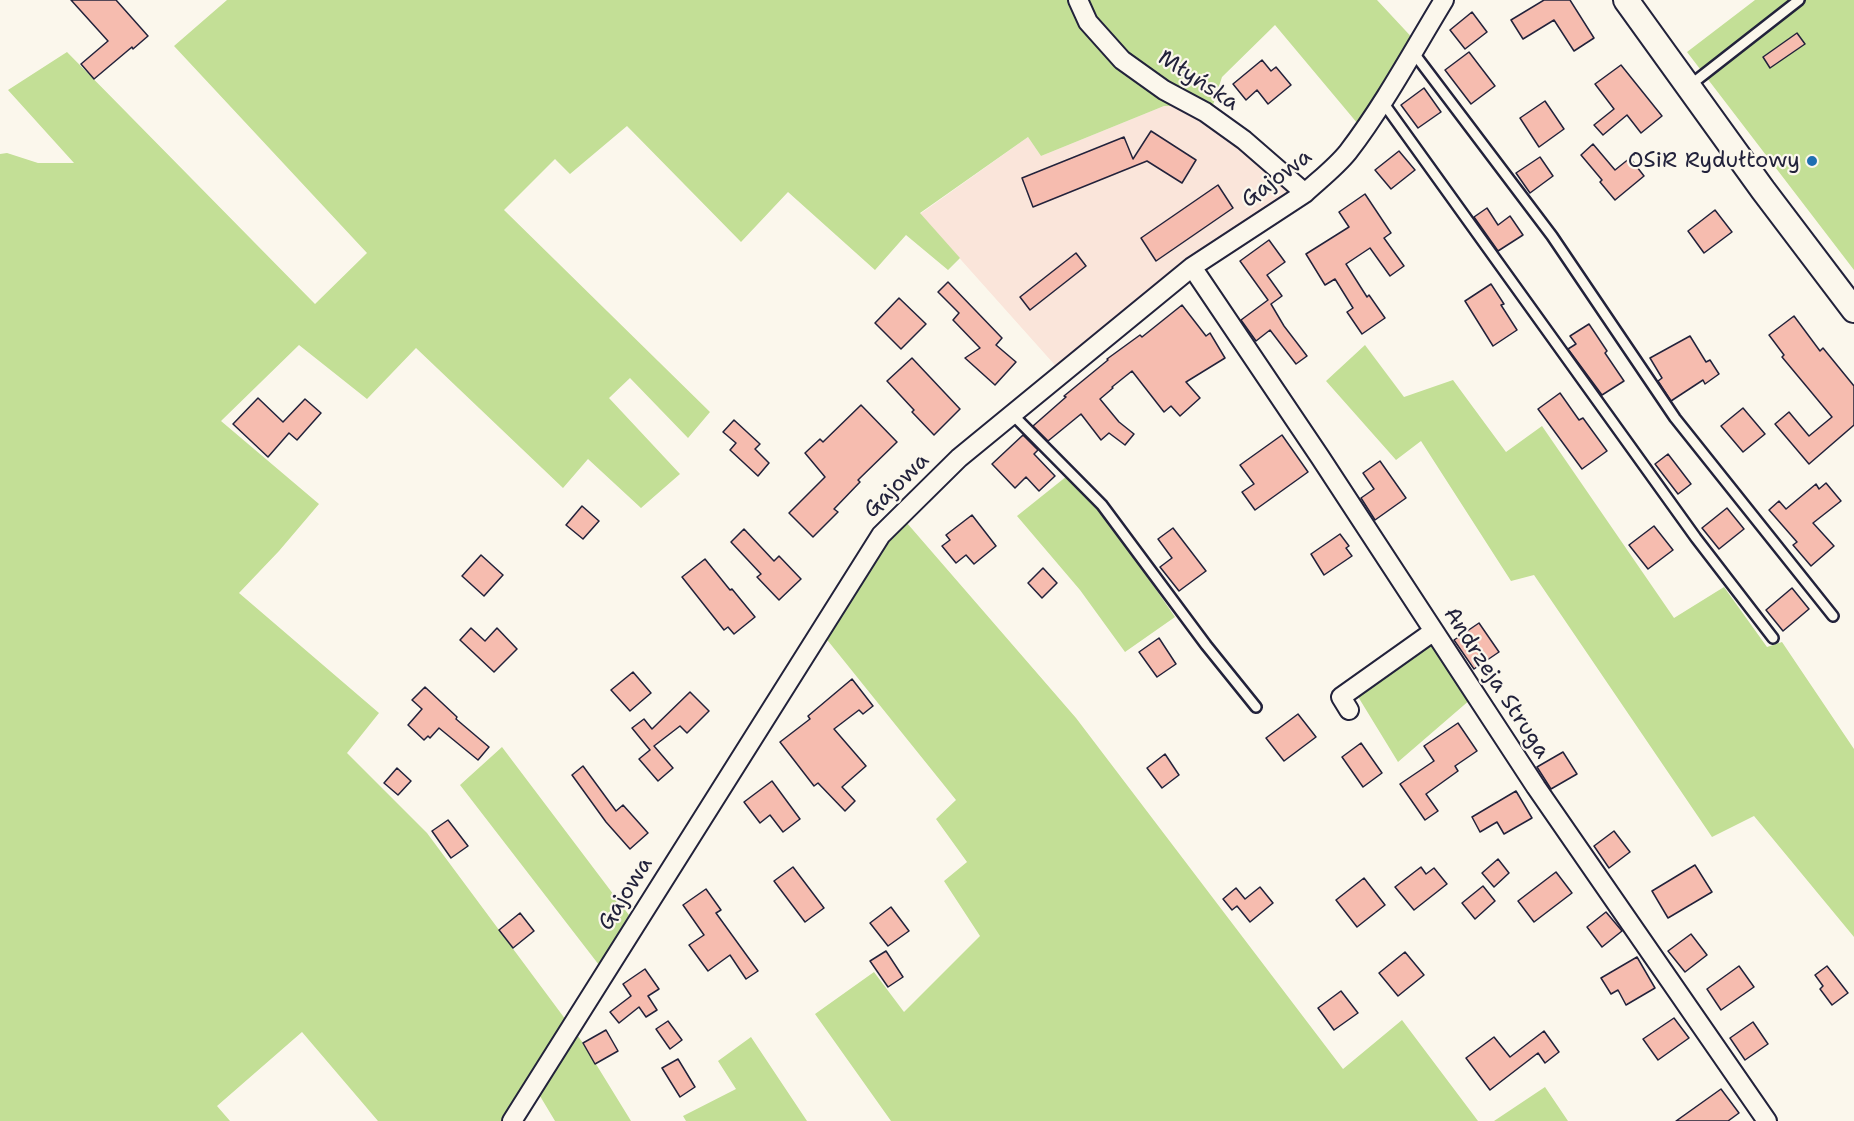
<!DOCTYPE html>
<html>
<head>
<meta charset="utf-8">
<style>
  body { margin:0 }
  canvas { display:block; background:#fbf7ec }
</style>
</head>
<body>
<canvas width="1854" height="1121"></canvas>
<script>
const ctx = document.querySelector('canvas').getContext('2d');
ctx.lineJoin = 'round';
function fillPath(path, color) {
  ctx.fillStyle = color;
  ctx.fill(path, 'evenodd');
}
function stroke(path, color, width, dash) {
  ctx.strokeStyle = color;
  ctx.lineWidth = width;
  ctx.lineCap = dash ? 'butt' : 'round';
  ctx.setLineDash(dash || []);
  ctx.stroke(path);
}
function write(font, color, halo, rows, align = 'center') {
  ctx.font = font + ' "Shantell Sans",sans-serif';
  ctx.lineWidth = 4.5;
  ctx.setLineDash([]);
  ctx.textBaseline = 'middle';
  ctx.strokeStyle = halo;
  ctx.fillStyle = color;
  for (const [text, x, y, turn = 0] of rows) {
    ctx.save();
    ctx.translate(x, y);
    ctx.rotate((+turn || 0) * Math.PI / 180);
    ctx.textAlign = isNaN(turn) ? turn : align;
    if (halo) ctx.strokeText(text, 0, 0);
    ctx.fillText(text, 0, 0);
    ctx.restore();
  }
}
const built = new Path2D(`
  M1213,105L1255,143L1305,193L1062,373L920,214L1028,137L1041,156L1164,106Z`);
const green = new Path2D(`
  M227,0H1377L1418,44L1363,130L1275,25L1222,77L1213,105L1164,106L1041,156L1028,137L920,213L960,258L948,270L906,235L875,270L788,192L741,242L627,126L570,174L555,159L504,210L710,412L688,438L630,378L609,398L680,474L641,508L588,459L563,488L416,348L367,399L299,345L221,421L319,504L279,551L239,593L379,713L347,753L427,833L583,1043L631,1121H555L534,1086L512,1121H378L302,1032L217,1106L230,1121H0V154L7,153L38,163H74L8,90L67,52L315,304L367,253L174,46Z
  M1755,0H1854V270L1687,52Z
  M1365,345L1404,397L1453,380L1506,452L1542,426L1674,618L1724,587L1767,647L1782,642L1854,749V937L1754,816L1712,837L1534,575L1511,581L1421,441L1396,460L1326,381Z
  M1067,476L1100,508L1175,617L1125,652L1080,590L1017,516Z
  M900,515L1076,718L1343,1069L1402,1020L1478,1121H891L815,1014L874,972L904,1012L980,936L944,881L967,862L936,819L956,800L820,631Z
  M1432,642L1471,699L1398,762L1357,695Z
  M502,747L629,915L599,965L460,785Z
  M751,1037L807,1121H686L683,1116L736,1089L718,1061Z
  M1545,1087L1568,1121H1494Z`);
const building = new Path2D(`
  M71,0H116L148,36L133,49L132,47L94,79L81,64L108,41Z
  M1544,0H1570L1594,38L1574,51L1554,20L1523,39L1511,20Z
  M1472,12L1487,32L1465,49L1450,30Z
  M1797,33L1805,44L1770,68L1763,57Z
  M1469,52L1495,86L1471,104L1445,70Z
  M1262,60L1271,71L1276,67L1291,85L1268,104L1257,90L1246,100L1233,84Z
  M1621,65L1662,116L1641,133L1627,115L1603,135L1594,125L1614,109L1595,84Z
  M1424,88L1441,112L1418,128L1401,105Z
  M1545,101L1564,129L1539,147L1520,118Z
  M1151,131L1196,160L1182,183L1147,161L1033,207L1022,178L1124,137L1133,159Z
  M1593,144L1615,170L1630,158L1644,176L1615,200L1600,182L1602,180L1581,155Z
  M1399,151L1415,170L1391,189L1375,170Z
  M1540,157L1553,176L1530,193L1516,173Z
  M1218,185L1233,208L1156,261L1141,238Z
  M1365,194L1391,233L1384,238L1404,266L1390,276L1370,248L1346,264L1367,297L1369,295L1385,318L1362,334L1347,312L1353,308L1335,279L1325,285L1306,254L1349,227L1339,212Z
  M1487,208L1498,225L1510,216L1523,235L1498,251L1474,217Z
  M1715,210L1732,232L1704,253L1688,231Z
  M1269,240L1285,262L1267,275L1282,296L1271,304L1284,326L1307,356L1296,364L1270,330L1256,341L1241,320L1268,300L1240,261Z
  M1076,253L1086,266L1030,310L1020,297Z
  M948,282L1002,338L996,345L1016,362L995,385L965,358L980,348L953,320L959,313L938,292Z
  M1491,284L1504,304L1501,305L1517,330L1493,346L1465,301Z
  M899,298L926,324L901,349L875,323Z
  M1182,305L1206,336L1210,333L1225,358L1186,382L1200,398L1180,416L1171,406L1164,412L1132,371L1112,387L1113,388L1100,399L1119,422L1134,434L1125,445L1109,433L1101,440L1081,414L1048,441L1033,426L1066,397L1064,396L1108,360L1107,359L1140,335L1142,337Z
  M1794,316L1820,351L1823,348L1854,386V425L1809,464L1775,424L1789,412L1809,436L1832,417L1782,357L1784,355L1769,335Z
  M1589,324L1607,351L1605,353L1624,381L1602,395L1568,349L1576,344L1570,336Z
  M1690,336L1706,362L1710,360L1719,374L1705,384L1703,380L1671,401L1658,381L1662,378L1650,358Z
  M912,358L960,409L934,435L912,412L914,410L887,381Z
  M1560,393L1579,420L1583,418L1607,451L1582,469L1538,409Z
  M258,398L283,422L305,399L321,413L297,440L289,433L268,457L233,424Z
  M861,405L897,442L858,480L860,482L834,509L838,512L813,537L789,513L825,477L805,453L820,439L823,442Z
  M1743,408L1765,434L1743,452L1721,426Z
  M734,420L760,444L755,449L769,463L758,476L730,450L736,443L723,432Z
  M1023,435L1038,450L1034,454L1055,476L1039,491L1026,477L1015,488L992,464Z
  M1282,435L1308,472L1255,510L1242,492L1254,484L1240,465Z
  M1668,454L1691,484L1678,494L1655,464Z
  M1380,461L1406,498L1375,520L1361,498L1374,489L1363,473Z
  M1826,483L1841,501L1813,523L1834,546L1811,566L1793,545L1797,542L1769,510L1779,501L1786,509L1816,484L1819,489Z
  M582,506L599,521L583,539L566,525Z
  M1727,508L1744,529L1719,549L1702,528Z
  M972,515L996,546L974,564L966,555L956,563L942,546L950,540L946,535Z
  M1654,526L1673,550L1648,569L1629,545Z
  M1173,528L1206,571L1179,591L1160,567L1172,558L1158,539Z
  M744,529L774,561L779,556L801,579L779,600L757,577L761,574L731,542Z
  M1340,534L1349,546L1346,548L1352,556L1324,575L1311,554Z
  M481,555L503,575L484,596L462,576Z
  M705,559L730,590L732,589L755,617L734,634L728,627L724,630L682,577Z
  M1043,568L1057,583L1042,598L1028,583Z
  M1792,588L1809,609L1783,631L1766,610Z
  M1479,623L1499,652L1474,669L1454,640Z
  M471,628L485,641L497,628L517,649L494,672L460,640Z
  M1159,638L1176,664L1157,677L1139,652Z
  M633,672L651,693L630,711L611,690Z
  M852,679L873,706L863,714L859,710L834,729L866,766L842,787L855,801L845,811L818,783L814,786L780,742L810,719L808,716Z
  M425,687L457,717L456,719L489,747L478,760L439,728L430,738L428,736L424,740L408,725L422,709L412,700Z
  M690,692L709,711L687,733L680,726L654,746L673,768L658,781L639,759L650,750L632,728L644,719L652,729Z
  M1298,714L1316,737L1284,761L1266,738Z
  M1458,723L1477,751L1455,766L1458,771L1426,794L1438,811L1425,820L1400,784L1434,761L1424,746Z
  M1361,743L1382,773L1363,787L1342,757Z
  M1563,752L1577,774L1551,789L1537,767Z
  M1165,754L1179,775L1162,788L1147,768Z
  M583,766L616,811L623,805L648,833L630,849L606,822L572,775Z
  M397,768L411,781L398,795L384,783Z
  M772,781L800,819L783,832L770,815L760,823L744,802Z
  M1516,791L1532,818L1504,834L1497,822L1480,832L1472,817Z
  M448,820L468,846L451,858L432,831Z
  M1614,831L1630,852L1609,868L1594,846Z
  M1498,859L1509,873L1494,887L1482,873Z
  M1695,865L1712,892L1668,918L1652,891Z
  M793,867L824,908L805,922L774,881Z
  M1421,867L1426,874L1434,868L1447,884L1414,910L1395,887Z
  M1556,872L1572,893L1534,922L1518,901Z
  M1364,878L1385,905L1357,927L1336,900Z
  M1483,886L1495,901L1475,919L1462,903Z
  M1260,887L1273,903L1250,922L1237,906L1232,910L1223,899L1236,888L1245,899Z
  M706,889L721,910L716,913L758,971L746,979L730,955L708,971L689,945L704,935L683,905Z
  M891,907L909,931L888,946L870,923Z
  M1606,912L1622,931L1602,947L1587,927Z
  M520,913L534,931L513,948L499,930Z
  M1691,934L1707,955L1685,972L1668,951Z
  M886,951L903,977L888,987L870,961Z
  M1405,952L1424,975L1398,996L1379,973Z
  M1637,957L1655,988L1626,1005L1618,990L1611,994L1601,978Z
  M1739,966L1754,987L1721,1010L1707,989Z
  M1827,966L1848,993L1832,1005L1820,989L1823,986L1815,975Z
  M645,969L659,989L648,996L657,1010L646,1017L639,1007L619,1023L610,1012L631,996L623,984Z
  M1341,991L1358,1013L1334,1030L1318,1008Z
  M1674,1018L1689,1038L1658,1060L1643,1039Z
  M668,1021L682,1040L670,1049L656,1029Z
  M1753,1022L1768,1044L1745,1060L1730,1038Z
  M606,1030L618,1051L595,1064L583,1043Z
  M1544,1031L1559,1052L1545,1063L1538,1053L1490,1090L1466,1058L1494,1037L1510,1057Z
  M678,1059L695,1087L680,1097L662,1068Z
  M1721,1089L1739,1113L1728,1121H1676Z`);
const service = new Path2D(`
  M1413,52L1552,236L1675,418L1833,616
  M1689,86L1799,0
  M1382,101L1696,538L1773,638
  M1012,414L1102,505L1206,645L1256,707`);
const minor = new Path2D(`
  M1078,0L1088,22L1122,60L1164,90L1205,112L1244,140L1305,193
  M1192,267L1320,457L1536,787L1767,1121
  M1349,710L1341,697L1434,631
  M512,1121L881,535L959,458L1192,267L1305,193C1319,180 1336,167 1348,152C1384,105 1413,51 1444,0`);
const tertiary = new Path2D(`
  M1626,0L1763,190L1854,310`);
const markers = [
  [1812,161,6,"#1f6fb2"]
];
const streetNames = [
  ["Młyńska",1198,81,33],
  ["Gajowa",1277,179,-37],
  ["Gajowa",897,486,-45],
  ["Andrzeja Struga",1496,683,57],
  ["Gajowa",626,894,-58]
];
const poiNames = [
  ["OSiR Rydułtowy",1800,161]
];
fillPath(built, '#fae5da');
fillPath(green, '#c3df96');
fillPath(building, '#f6bcaf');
stroke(building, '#22223b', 1.5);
stroke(service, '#22223b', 14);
stroke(minor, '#22223b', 22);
stroke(tertiary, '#22223b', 28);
stroke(service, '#fbf7ec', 9);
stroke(minor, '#fbf7ec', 18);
stroke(tertiary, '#fbf7ec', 24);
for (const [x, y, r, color] of markers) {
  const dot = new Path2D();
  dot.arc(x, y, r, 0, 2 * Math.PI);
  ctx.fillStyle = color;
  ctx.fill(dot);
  stroke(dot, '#fbf7ec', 2);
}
write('22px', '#22223b', '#fbf7ec', streetNames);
write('22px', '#22223b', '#fbf7ec', poiNames, 'right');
</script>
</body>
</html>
